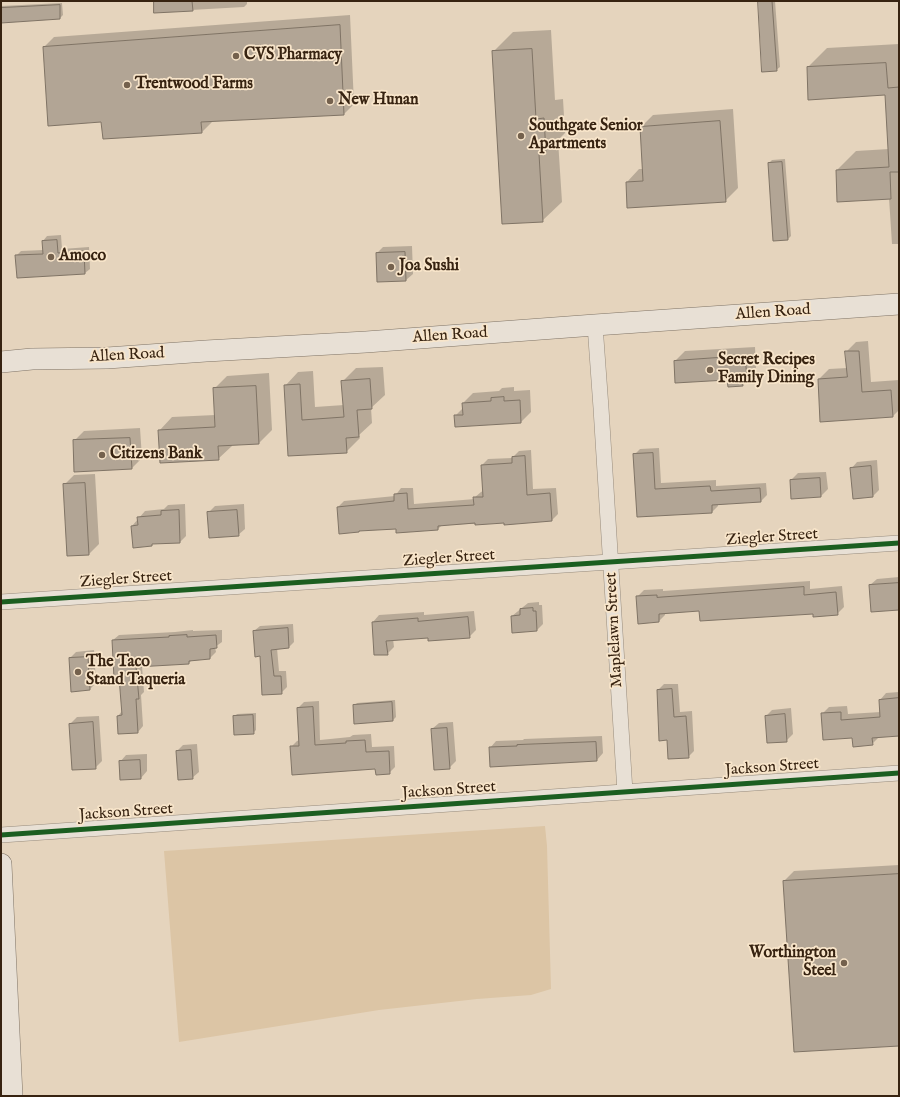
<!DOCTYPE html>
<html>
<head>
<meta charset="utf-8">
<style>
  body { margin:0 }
  #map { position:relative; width:900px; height:1097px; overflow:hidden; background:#e5d4bd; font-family:"IM FELL English",serif }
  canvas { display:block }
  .frame { position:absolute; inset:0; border:2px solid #372311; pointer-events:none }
</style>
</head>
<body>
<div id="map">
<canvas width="900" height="1097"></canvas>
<div class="frame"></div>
</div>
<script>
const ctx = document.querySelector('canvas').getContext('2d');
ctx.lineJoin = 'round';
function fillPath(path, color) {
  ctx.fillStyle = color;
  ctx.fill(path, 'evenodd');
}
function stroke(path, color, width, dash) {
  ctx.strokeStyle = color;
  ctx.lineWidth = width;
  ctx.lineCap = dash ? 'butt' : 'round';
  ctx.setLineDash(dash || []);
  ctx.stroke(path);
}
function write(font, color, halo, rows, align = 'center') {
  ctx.font = font + ' "IM FELL English",serif';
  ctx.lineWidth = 3.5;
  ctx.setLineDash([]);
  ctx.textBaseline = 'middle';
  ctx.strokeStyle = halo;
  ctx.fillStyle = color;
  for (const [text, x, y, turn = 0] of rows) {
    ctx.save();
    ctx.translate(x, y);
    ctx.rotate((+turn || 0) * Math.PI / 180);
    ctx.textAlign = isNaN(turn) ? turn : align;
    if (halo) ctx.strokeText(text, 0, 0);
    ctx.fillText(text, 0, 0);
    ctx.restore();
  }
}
const green = new Path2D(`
  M545,826L547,846L551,989L531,995L477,999L379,1010L179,1042L164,851Z`);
const shadow = new Path2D(`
  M155,1H247V4L244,7L155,12Z
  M759,1H775L780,67L776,70Z
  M62,3L63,15L60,18L1,22V6Z
  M350,15L354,104L344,114L212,120V122L202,132L102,121L44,47L54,37Z
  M551,30L555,100L563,99L565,133L558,140L562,202L542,221L493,52L513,32Z
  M899,44V244H892L889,198L837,170L856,151L889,149L886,94L808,67L827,48Z
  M733,109L738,188L725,201L627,182L639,169H644L641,127L653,115Z
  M785,159L791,236L788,239L769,163L772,160Z
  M61,235L62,249L89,247L90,269L85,273L18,277L16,256L21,251L43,250V241L47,236Z
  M412,246L413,274L406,280L378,281L377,253L383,247Z
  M868,341L871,382L899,380V410L893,416L819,379L829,369L847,368L846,352L856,342Z
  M755,347L756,368L752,372V375L742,385L728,379L675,361L685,351Z
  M383,367L385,395L371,408L372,423L359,435L360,438L346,452L289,455L285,386L298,372L313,371L315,407L344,405L342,382L356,368Z
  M269,373L272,430L259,443L232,444V446L218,459L159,431L172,417L215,415L214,389L227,376Z
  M514,387V391L530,390L531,412L521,422L455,416L464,407L463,403L473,393L499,391L502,388Z
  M140,428L142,458L132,468L74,441L84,431Z
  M659,448L661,483L716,480V486L766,483L767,495L761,501L718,504V506L712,512L637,516L634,455L640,449Z
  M531,450L533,489L556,488L558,514L551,521L442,525L438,529L397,528L360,530L359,532L338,507L344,501L395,496L401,488H413L414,504L475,499L474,498L481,492L483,491L482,465L488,459L512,458L519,451Z
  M877,460L879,490L873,496L851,469L857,462Z
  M826,472L828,489L821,496L792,498L791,480L798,473Z
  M95,474L99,544L89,554L64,485L74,475Z
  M185,504L186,536L180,542L153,543L151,545L132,526L145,511L164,509L168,505Z
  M244,504L245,529L238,535L208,513L215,506Z
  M899,577V609L870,585L877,579Z
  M810,581V589L842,586L844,607L837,614L700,610L665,613V615L659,621L637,597L644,590L663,589V591Z
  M539,602V605H542L543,624L537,630L512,616L528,603Z
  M474,611L476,630L469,637H429L393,639L394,647L387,654L373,622L379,615L424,612V615Z
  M293,624L294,642L289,647L277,648L279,671H286L287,687L281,693L261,655L254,631L260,626Z
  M193,630V631L222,630V642L215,647L216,652L210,658L193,659L189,663L142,666L144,692L141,695L143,726L138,732L118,716L122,711L120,676L113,640L119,635L175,632Z
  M94,650L96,683L90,689L70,658L76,652Z
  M664,684H678L680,712L692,711L694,751L688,757L668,739L658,690Z
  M899,692V735L879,737L872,744L853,737L822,714L829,707L847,706L848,714L881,712L880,700L886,693Z
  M395,700L396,717L393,720L354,706L357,703Z
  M319,701L320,740L350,737L353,735L371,734L372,747L394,746L395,767L389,773L376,768L291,747L297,741L300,740L298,708L304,702Z
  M791,708L793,734L786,741L766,716L772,710Z
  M256,713V730L253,733L234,717L237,714Z
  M99,716L102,761L95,768L70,724L77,717Z
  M453,722L456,761L449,768L432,729L439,723Z
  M602,736L603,753L597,760L490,748L496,741L523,740L524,739Z
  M197,744L199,772L192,778L177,751L183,745Z
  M147,754V771L141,778L120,762L126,755Z
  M899,865V1045L784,881L794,871Z`);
const building = new Path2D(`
  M154,1H192L193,11L154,13Z
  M758,1H772L777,71L762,72Z
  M60,5V19L1,23V8Z
  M340,25L344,115L201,122L202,133L103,139L101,122L48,126L43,47Z
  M532,49L536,119L544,118L546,153L539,154L543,222L502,224L492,51Z
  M886,63L888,88L899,87V172H890L891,199L837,202L836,170L889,167L885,95L808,100L807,67Z
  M720,121L726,202L627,208L626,182L643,181L640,127Z
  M782,162L788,240L773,241L768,163Z
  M57,240L58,253L84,251L85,274L17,278L15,255L43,254L42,241Z
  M405,252L406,281L377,282L376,253Z
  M845,351H859L862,392L891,390L893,417L820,422L818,379L847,377Z
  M745,356L747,378L742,379L743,386L728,387L727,380L675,383L674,361Z
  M370,379L372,409L357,410L359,437L346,438L347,453L288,456L284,385L300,384L302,420L344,417L341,381Z
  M256,386L259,444L218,446L219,460L160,463L158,430L215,427L213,388Z
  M504,397V401L520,400L521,423L455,427L454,415H463L462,403L491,401V398Z
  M130,438L132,469L74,472L73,440Z
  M653,453L655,489L710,486L711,491L760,488L761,502L712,505V513L637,517L633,454Z
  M525,456L527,495L550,493L552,521L504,525V523L475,525V523L438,526V530L396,533V529L359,531V532L339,534L337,507L394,501V494L407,493L408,509L474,505L473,497H483L481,465L512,463V457Z
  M871,466L873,497L853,499L850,468Z
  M820,478L821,497L791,499L790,480Z
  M85,483L89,555L67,556L63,484Z
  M179,510L180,543L152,544V546L133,548L131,526L138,525L137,517L161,515V511Z
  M237,510L239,536L209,538L207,512Z
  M899,583V610L871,612L869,585Z
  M804,587V595L836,592L838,615L813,617V614L700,621L699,611L659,614V622L638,624L636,596L657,595V597Z
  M533,608V611H536L537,631L512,633L511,616L520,615V609Z
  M468,617L470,638L428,641V638L386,641L388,655H374L372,622L418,618V621Z
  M288,628L289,648L271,650L274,676H281L282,694L262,695L260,656L255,657L253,631Z
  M187,635V637L216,635L217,648L210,649V659L189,661V664L136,667L139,699H136L138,733L118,734L117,716L122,715L119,677L114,678L112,640L169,637V636Z
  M88,657L90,690L71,692L69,658Z
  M672,689L674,717L686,716L689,758L668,759L667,740L659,741L657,690Z
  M899,698V736L872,738L873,745L853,747L852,738L823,740L821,713L841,712V720L880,717L879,700Z
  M392,702L393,721L354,724L353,705Z
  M313,707L315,745L346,743V741L365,740L366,752L389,751L390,774L376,775L375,769L292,775L290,746H299L297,708Z
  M785,714L787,742L767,743L765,716Z
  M253,715L254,734L234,735L233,716Z
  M93,722L96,769L72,770L69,724Z
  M447,728L450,769L434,770L431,729Z
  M596,742L597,761L490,767L489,747L517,746V745Z
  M191,750L193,779L178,780L176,751Z
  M140,760L141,779L120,780L119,761Z
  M899,874V1046L794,1052L783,881Z`);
const minor = new Path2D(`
  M595,325L601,408L625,792
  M1,602L899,543
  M1,835L899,773`);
const secondary = new Path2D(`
  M1,362L32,359L107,358L206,351L366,342L595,325L899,304
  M1,864L12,1096`);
const cycleway = new Path2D(`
  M1,602L899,543
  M1,835L899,773`);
const markers = [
  [236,56,4,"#74614d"],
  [127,85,4,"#74614d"],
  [330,101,4,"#74614d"],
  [521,136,4,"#74614d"],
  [51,257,4,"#74614d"],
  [391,267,4,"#74614d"],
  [710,370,4,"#74614d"],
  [102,455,4,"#74614d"],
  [78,672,4,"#74614d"],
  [844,963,4,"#74614d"]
];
const poiNames = [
  ["CVS Pharmacy",244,56],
  ["Trentwood Farms",135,85],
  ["New Hunan",338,101],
  ["Southgate Senior",529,127],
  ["Apartments",529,145],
  ["Amoco",59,257],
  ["Joa Sushi",399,267],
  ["Secret Recipes",718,361],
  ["Family Dining",718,379],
  ["Citizens Bank",110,455],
  ["The Taco",86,663],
  ["Stand Taqueria",86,681],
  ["Worthington",836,954,"right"],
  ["Steel",836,972,"right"]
];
const streetNames = [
  ["Allen Road",773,313,-4],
  ["Allen Road",450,336,-4],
  ["Allen Road",127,356,-3],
  ["Ziegler Street",772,538,-4],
  ["Ziegler Street",449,559,-4],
  ["Ziegler Street",126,580,-4],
  ["Maplelawn Street",615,630,-93],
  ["Jackson Street",772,768,-4],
  ["Jackson Street",449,791,-4],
  ["Jackson Street",126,813,-4]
];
fillPath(green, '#dcc5a5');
fillPath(shadow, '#0003');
fillPath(building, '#b2a595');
stroke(building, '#7f7365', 1);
stroke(minor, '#978b7c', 16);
stroke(secondary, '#7f7365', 22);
stroke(minor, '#e8e0d5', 15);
stroke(secondary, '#e8e0d5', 21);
stroke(cycleway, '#1b5e20', 5);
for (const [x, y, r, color] of markers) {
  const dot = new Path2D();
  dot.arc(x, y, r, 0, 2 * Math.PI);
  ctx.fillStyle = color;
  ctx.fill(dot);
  stroke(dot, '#f8e5ca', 1.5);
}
write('bold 16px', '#372311', '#f8e5ca', poiNames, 'left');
write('16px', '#372311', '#f8e5ca', streetNames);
</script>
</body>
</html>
